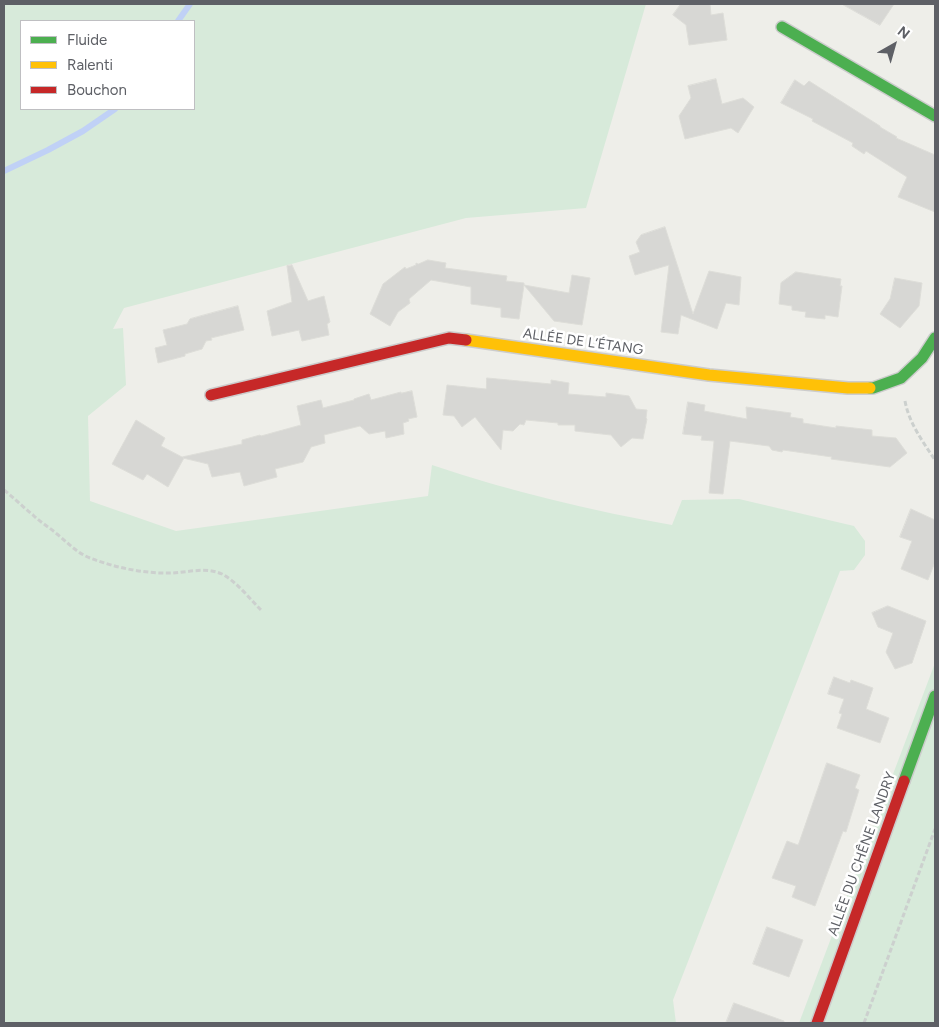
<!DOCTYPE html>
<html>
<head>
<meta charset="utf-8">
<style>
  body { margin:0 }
  #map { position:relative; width:939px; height:1027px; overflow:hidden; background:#eeeee9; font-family:Figtree,sans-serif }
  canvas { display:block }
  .frame { position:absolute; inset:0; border:5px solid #5e6066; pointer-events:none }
  .legend { position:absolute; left:20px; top:20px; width:175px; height:90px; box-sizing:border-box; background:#fff; border:1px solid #bfbfc2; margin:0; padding:6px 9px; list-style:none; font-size:15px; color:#5e6066 }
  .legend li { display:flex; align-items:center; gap:10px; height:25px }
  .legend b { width:25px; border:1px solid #bfbfc2 }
  .north { position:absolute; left:869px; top:20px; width:50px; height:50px; -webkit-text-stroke:4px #fff; paint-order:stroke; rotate:38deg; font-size:14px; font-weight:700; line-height:20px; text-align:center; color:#5e6066 }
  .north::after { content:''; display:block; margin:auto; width:18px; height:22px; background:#5e6066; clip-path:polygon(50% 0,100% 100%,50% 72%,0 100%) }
</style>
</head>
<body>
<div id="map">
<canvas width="939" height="1027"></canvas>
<div class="frame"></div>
<ul class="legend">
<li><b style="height:6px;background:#4caf50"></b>Fluide</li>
<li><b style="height:6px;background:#ffc107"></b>Ralenti</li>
<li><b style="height:6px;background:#c62828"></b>Bouchon</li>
</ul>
<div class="north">N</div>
</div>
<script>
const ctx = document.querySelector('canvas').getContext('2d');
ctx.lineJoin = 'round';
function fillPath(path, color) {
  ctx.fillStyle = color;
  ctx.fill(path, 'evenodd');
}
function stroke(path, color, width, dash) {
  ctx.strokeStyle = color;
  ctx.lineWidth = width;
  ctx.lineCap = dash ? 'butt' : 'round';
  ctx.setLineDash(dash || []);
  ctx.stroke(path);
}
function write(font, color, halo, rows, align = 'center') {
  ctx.font = font + ' Figtree,sans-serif';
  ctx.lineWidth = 5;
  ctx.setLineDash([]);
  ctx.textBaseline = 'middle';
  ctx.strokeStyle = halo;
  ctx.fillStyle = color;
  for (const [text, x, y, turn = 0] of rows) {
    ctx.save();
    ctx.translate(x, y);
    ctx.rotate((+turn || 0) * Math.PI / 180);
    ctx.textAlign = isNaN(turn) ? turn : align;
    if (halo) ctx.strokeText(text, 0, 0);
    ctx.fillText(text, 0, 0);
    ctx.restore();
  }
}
const green = new Path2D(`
  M4,4H646L586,208L466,218L124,308L113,329L123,328L126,385L88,416L90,501L176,531L428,496L432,465C509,491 593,511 672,525L682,500L739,499L854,526L865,541V555L854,570L840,571L673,1000L676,1023H4ZM21,21H194V109H21Z
  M935,663V1023H799Z`);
const stream = new Path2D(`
  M178,21L190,4
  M4,171L48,150L83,131L115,109`);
const building = new Path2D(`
  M681,4H710L711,15L723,13L727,40L689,45L686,25L673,15Z
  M842,4H894L880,25Z
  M716,79L722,104L743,98L754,107L738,133L731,128L685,139L679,116L691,98L688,86Z
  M795,80L804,86L809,81L880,126V127L897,137L896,138L935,155V212L898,197L907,177L866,151L864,154L852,146L853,143L812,121L813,119L781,103Z
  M665,227L693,314L709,271L741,277L739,305L726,303L717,329L681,315L678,334L661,332L669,265L635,275L629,256L640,252L636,242L641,235Z
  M428,260L446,263L445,268L507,276L506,281L524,283V285L569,293L572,275L590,278L582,325L554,321L524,285L519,319L501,317V308L471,304V287L431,280L409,299L410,303L398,312L390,326L370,314L383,284L405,267L406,269L416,265V263L418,264Z
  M292,265L308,301L324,296L330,322L327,324L329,335L302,341L299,330L272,336L267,311L292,302L287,266Z
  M796,272L841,279L840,286H842L838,317L825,315V319L805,317L806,312L792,310V306L779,304L781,283Z
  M895,278L922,283L919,306L900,328L880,314L890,299Z
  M238,306L244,330L211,338L212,340L206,341L202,349L185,354V356L158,363L155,348L167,345L163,330L187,324L190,319Z
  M487,378L551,384V380L569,383L568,394L606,397V393L629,396L636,409L647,410L646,418L647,419L643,439L632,438L621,447L611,435L575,431V425H558V423L526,420L524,425L520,424L513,431L503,430L501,450L475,417L462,427L454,416L443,415L447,385L486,389Z
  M412,391L417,417L408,419L409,421L403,423L404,434L386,438L385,431L369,434L360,426L324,435L325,443L311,447L303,462L275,469L277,477L244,486L240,472L212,477L208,464L183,458H184L168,487L147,474L143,480L112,464L136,420L165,438L161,446L182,457L242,444V440L260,435L261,436L301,425L297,406L321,400L323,408L354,400V399L369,394L371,400L401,392V393Z
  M688,402L705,405L704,411L747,419L746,407L791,413L790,417L803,419V423L836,428V426L872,430V436L896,438L907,453L890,467L831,459L832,457L783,450L782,452L772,450L769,446L730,441L723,494L709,493L714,441L701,440L702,436L683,434Z
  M911,509L935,520V562L928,580L901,569L912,541L900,537Z
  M888,606L926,621L912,663L895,669L886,652L893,633L878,627L872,613Z
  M834,677L850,683L851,680L873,688L866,709L889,718L880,743L837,728L842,714L839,713L844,699L828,694Z
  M827,763L860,775L855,788L859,790L846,832L843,831L815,906L792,897L796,886L772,878L787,841L798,845Z
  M767,927L803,940L789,977L753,964Z
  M734,1003L784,1021V1023H726Z`);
const path = new Path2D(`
  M905,401C909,423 923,442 935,460
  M4,490C14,498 23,507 33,515C40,522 49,527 57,534C68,543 77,553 90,558C116,568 146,574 173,573C189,572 206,567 222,574C237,582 249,598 261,610
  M864,1023L935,829`);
const fast = new Path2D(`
  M782,27L935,116
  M870,388H873L901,378L922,358L935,338
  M904,781L935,696`);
const slow = new Path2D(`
  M466,340L709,375L848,388H870`);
const jam = new Path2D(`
  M211,395L449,338L466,340
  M817,1023L904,781`);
const streetNames = [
  ["ALLÉE DE L’ÉTANG",583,342,8],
  ["ALLÉE DU CHÊNE LANDRY",862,854,-70]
];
fillPath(green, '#d7eada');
stroke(stream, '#c0d1f6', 6);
fillPath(building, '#d7d7d4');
stroke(building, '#ddddd8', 1);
stroke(fast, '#ccc', 14);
stroke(slow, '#ccc', 14);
stroke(jam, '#ccc', 14);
stroke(path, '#ccd0ce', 3, [5, 2.5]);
stroke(fast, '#4caf50', 11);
stroke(slow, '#ffc107', 11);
stroke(jam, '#c62828', 11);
write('14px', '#5e6066', '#fff', streetNames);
</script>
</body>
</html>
